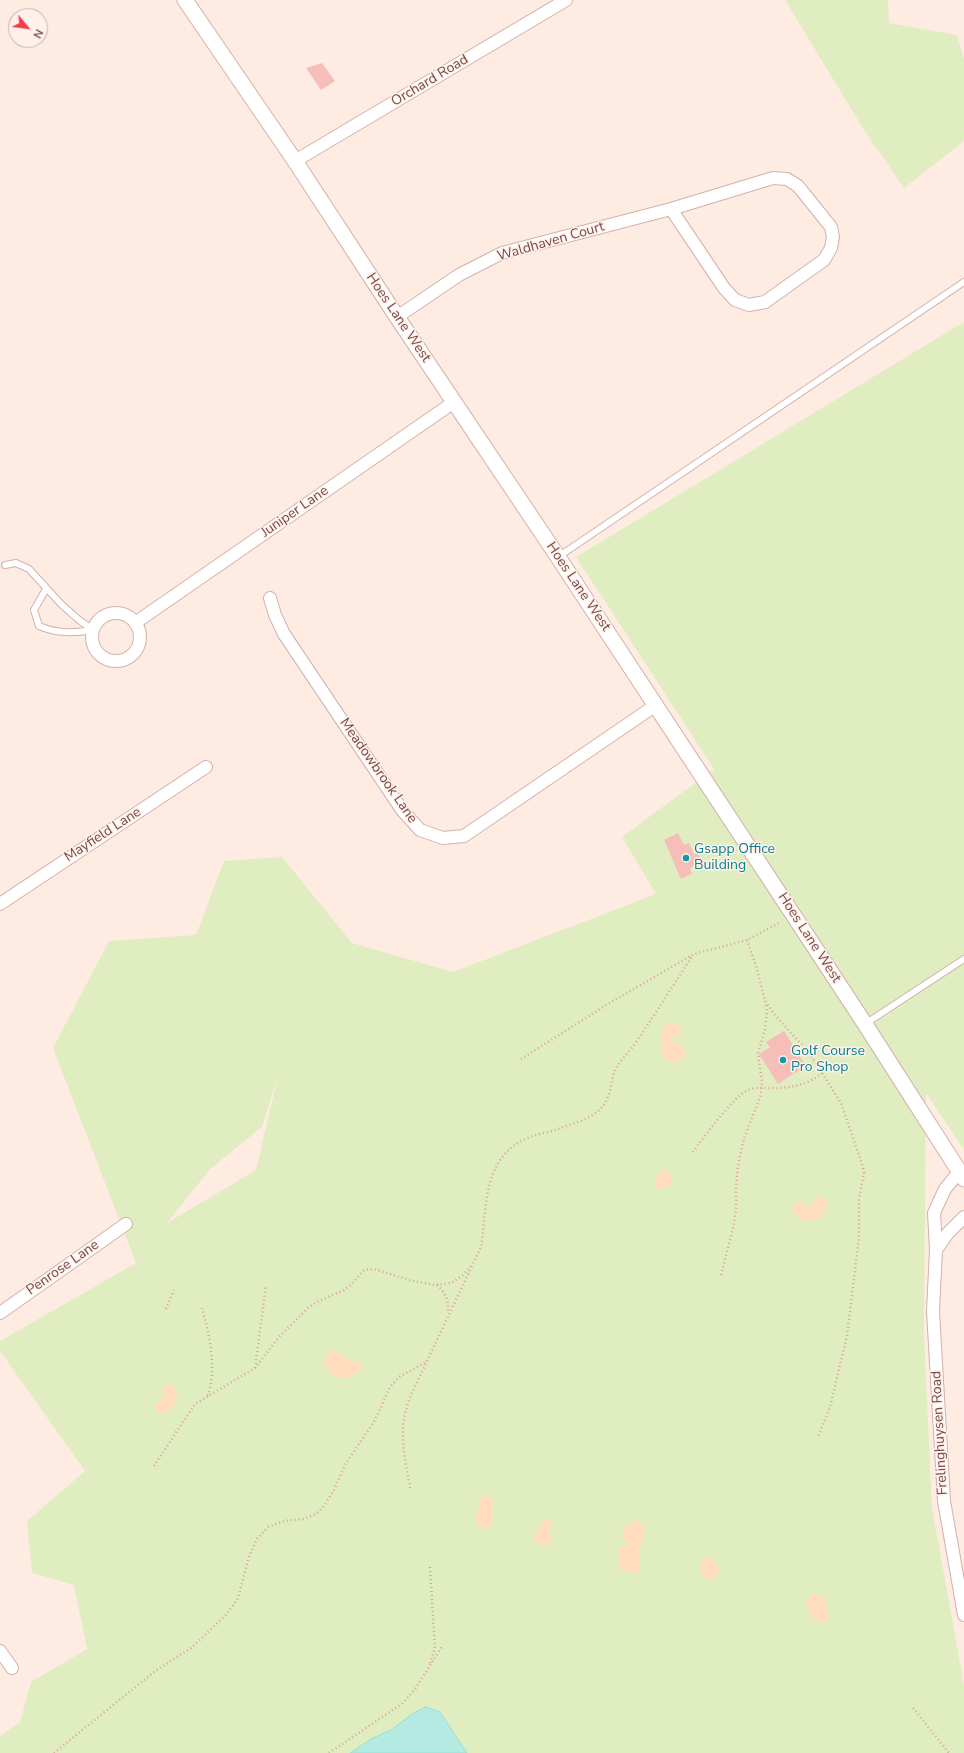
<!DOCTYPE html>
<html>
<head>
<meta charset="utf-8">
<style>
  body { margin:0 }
  #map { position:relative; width:964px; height:1753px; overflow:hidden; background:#feece3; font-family:"Nunito Sans",sans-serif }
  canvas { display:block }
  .north { position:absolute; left:8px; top:8px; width:40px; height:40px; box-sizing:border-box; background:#fff1eb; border:1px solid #c9aea9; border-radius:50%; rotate:119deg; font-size:11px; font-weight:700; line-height:16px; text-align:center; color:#794946 }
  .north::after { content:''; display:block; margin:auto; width:14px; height:18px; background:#f43c49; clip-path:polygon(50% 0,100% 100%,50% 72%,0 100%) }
</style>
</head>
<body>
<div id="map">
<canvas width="964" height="1753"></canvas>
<div class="north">N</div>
</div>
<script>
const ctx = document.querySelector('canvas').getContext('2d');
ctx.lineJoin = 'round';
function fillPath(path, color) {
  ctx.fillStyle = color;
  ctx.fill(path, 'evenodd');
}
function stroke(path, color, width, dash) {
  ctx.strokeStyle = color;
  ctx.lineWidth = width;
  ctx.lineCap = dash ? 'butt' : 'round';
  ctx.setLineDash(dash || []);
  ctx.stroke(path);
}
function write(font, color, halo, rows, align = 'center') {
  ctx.font = font + ' "Nunito Sans",sans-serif';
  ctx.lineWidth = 3;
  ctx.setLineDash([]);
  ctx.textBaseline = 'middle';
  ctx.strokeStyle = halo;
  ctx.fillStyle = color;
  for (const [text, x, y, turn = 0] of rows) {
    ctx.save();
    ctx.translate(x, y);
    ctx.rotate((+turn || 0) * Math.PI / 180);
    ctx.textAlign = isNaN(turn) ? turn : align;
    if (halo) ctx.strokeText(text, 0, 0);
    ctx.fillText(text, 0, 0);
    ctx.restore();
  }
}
const green = new Path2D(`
  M785,0H888L889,23L957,35L964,59V141L904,188L864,130Z
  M964,322V1150L926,1093L924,1335L932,1507L964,1685V1753H0V1736L20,1722L31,1682L87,1649L74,1585L32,1573L27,1521L85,1471L0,1351V1341L136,1263L53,1048L109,941L196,935L224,861L282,857L352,943L453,972L656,894L622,837L714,769L576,557ZM278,1076L256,1170L167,1223L210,1169L262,1127Z`);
const sand = new Path2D(`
  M673,1023L677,1024L681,1032L678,1037L675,1038L673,1036L672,1041L683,1046L686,1053C685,1057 684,1058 680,1060C661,1071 657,1037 665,1025Z
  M665,1169L671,1174L672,1181L669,1187L661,1189L656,1187L655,1181L658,1173Z
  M824,1196L827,1200C827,1204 827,1209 824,1213C818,1224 802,1223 794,1214V1206L799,1202L804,1203L807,1209L810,1208L814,1199Z
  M334,1350C343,1354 346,1362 359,1361L362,1363L361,1369C347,1383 333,1381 324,1363L326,1356Z
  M166,1385L174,1386C182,1398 172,1414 158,1413L156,1411L154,1406L162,1398L164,1386Z
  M484,1495L489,1496L493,1500L494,1505L491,1509L494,1518L491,1527H480L475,1521L479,1505L478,1500Z
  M546,1519H549L552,1524L551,1529L548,1533L553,1541C548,1547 537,1546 533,1539L539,1526Z
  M636,1520L643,1525C646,1537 641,1543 639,1553C638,1560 642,1565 639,1573C632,1573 626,1572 620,1569L617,1562L619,1556L618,1548L627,1544C626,1540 623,1538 622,1535C621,1528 631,1523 636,1520Z
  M704,1558C713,1557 717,1562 719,1571L715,1578L708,1579C699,1575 699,1565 704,1558Z
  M813,1593C825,1595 831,1609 827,1620L824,1622L816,1621L809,1612L806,1602Z`);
const water = new Path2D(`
  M426,1707L440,1712L467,1753H350L371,1739L391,1730L412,1714Z`);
const building = new Path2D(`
  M322,63L335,81L321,90L306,68Z
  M678,833L684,845L689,843L694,854L698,853L702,862L690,868L692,874L681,879L664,840Z
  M784,1031L806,1066L778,1084L759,1054L770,1047L766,1042Z`);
const path = new Path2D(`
  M747,940L756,966L765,1001L775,1015L810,1054L841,1103L862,1164L864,1173L859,1198V1237L847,1336L830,1407L818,1437
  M521,1059L608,1004L694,954L747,940L781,922
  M693,1152C703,1138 734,1096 748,1090C756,1087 765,1088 773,1088C790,1088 808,1085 822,1073
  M721,1275L734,1224L736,1207V1187L738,1165L744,1138L761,1095L762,1082L758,1053L765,1030L767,1012L765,1003
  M437,1285C446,1293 449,1301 448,1313
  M202,1308C209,1332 218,1373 207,1396
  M166,1309L174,1290
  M255,1368L266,1285
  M154,1466L195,1404L255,1368L279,1337L308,1308L317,1302L344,1290L351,1285L363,1271L369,1269L377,1270L413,1281L436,1285L451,1283L462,1276L473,1264
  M410,1488C407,1469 402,1448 403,1429C403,1417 407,1406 411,1395L481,1247C487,1209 482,1161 523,1140C533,1135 545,1133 555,1130C571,1124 590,1120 601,1108C612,1097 610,1080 616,1068C622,1059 630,1051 636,1042C656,1013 674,984 693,955
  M430,1567L435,1648L430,1663
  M913,1708L949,1753
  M54,1753L154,1672L191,1648L227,1614L238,1598L249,1557L257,1539L268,1527L284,1521L303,1519L316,1514L324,1506L334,1490L345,1465L375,1420L390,1387L399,1377L426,1362
  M329,1753L403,1703L415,1689L443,1645`);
const service = new Path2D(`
  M558,557L964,282
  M5,565L16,563L29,569L61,604L79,620L93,630
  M46,589L34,610L39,626C58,634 74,633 93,630
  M865,1024L964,959`);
const minor = new Path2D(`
  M295,161L566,0
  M773,178L787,179L798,186L831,227L833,237L831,248L824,260L765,302L749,305L735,300L724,288L671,209Z
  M397,317L459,275L502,253L671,209
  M270,598L275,615L284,634L402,810L420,830L443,838L464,836L656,705
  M92 637a24 24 0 1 1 48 0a24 24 0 1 1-48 0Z
  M135,623L454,402
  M0,904L206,767
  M959,1172L945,1189L934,1213L936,1250L933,1311L944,1501L964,1615
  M936,1250L948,1233L964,1217
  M0,1313L126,1224
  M0,1651L12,1668`);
const tertiary = new Path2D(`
  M185,0L295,161L397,317L558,557L865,1024L964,1179`);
const markers = [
  [686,858,4,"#0f9aa8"],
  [783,1060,4,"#0f9aa8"]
];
const streetNames = [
  ["Orchard Road",430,81,-31],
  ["Waldhaven Court",551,242,-16],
  ["Hoes Lane West",398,318,56],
  ["Juniper Lane",295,512,-35],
  ["Hoes Lane West",578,587,56],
  ["Meadowbrook Lane",378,771,55],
  ["Mayfield Lane",103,835,-33],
  ["Hoes Lane West",809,938,57],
  ["Penrose Lane",63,1268,-35],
  ["Frelinghuysen Road",940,1433,-93]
];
const cultureNames = [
  ["Gsapp Office",694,850],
  ["Building",694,866],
  ["Golf Course",791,1052],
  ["Pro Shop",791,1068]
];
fillPath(green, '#e0edc0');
fillPath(sand, '#ffddbc');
fillPath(water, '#b5eae2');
stroke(water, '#9bddd4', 1);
fillPath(building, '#f6beb8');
stroke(service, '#d3b1ab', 8);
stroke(minor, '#d3b1ab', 14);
stroke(tertiary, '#d3b1ab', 17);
stroke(path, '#dca19b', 2.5, [1, 3]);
stroke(service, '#fff', 6);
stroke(minor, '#fff', 12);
stroke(tertiary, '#fff', 15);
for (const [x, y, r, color] of markers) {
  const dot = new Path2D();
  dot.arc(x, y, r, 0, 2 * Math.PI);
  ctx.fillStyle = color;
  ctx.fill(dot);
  stroke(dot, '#fff1eb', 1.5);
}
write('14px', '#794946', '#fff1eb', streetNames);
write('14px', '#0d838f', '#fff1eb', cultureNames, 'left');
</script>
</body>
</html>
